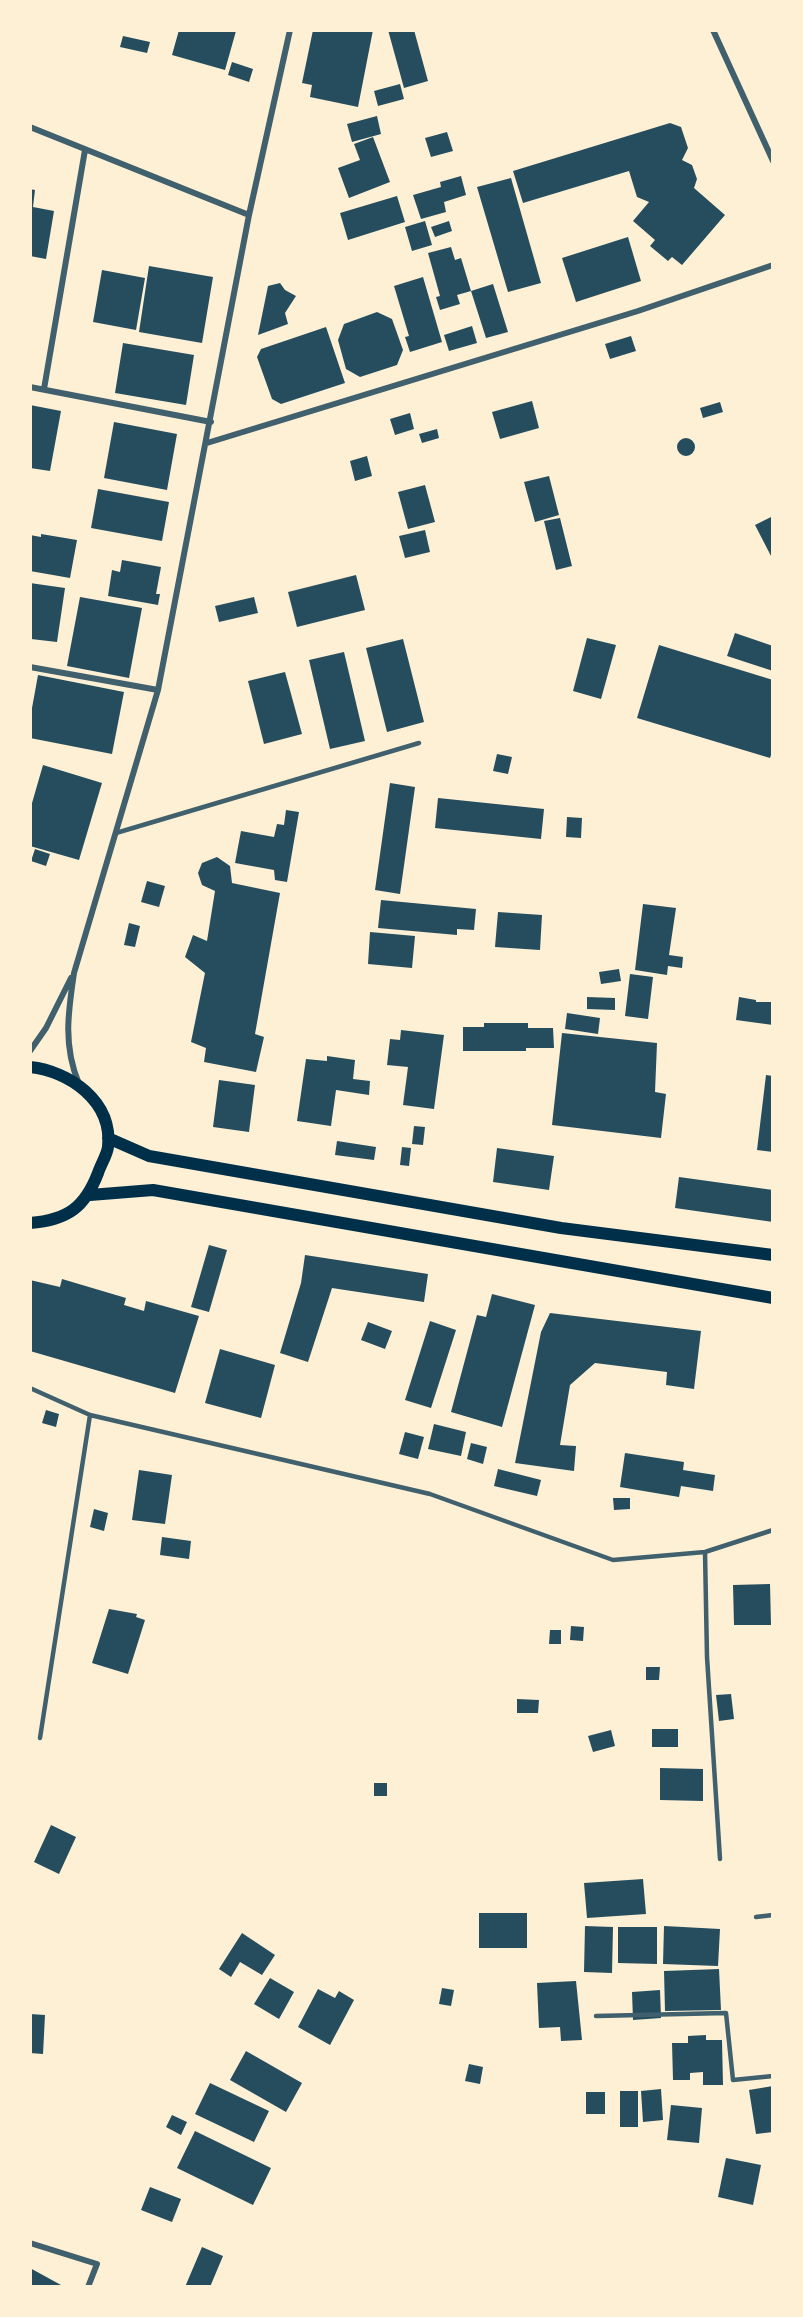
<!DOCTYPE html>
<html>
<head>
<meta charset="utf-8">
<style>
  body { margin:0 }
  #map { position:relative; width:803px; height:2317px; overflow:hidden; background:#fdf0d5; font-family:"Times New Roman",serif }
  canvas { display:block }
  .frame { position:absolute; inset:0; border:32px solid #fdf0d5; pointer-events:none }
</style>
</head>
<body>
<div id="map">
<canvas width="803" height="2317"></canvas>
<div class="frame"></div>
</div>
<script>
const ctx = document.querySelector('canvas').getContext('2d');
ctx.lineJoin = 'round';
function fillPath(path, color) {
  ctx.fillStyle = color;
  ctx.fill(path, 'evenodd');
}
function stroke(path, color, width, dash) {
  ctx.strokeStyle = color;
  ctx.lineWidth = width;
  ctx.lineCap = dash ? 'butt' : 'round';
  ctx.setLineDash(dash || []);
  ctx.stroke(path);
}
const building = new Path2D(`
  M179,30L236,31L225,70L172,55Z
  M313,30H373L358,107L310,97L312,85L302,83Z
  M388,30H414L428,81L404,88Z
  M123,36L150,42L147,53L120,47Z
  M232,62L253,69L249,82L228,75Z
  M400,84L404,99L378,106L374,91Z
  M377,116L381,134L352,142L347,124Z
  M670,123L681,127L688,148L682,160L692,165L697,179L694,188L725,215L682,265L672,257L668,261L650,246L655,240L633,221L649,202L637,197L629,171L523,203L513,171Z
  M447,132L453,151L431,157L425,138Z
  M373,137L390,182L349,198L338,168L360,160L354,144Z
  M461,176L466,195L444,202L446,212L421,219L413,195L441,187L440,182Z
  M511,178L541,283L508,292L477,187Z
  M30,189L35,190L33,207L54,211L46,259L30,256Z
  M397,196L405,222L348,240L340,213Z
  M425,221L432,245L412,251L405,227Z
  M449,221L452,231L435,237L431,227Z
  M628,237L641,281L576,302L562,258Z
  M451,247L455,260L461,258L471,291L457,295L460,304L440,310L436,297L440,296L428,253Z
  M149,266L213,277L202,343L139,332Z
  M102,270L145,278L136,330L93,322Z
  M423,277L442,342L410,352L405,337L409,336L394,286Z
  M280,283L285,290L296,296L285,313L288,324L258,335L268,286Z
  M493,284L508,332L486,338L471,291Z
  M377,312L392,319L403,350L397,365L360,377L346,369L338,340L344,324Z
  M472,326L477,343L449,351L444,335Z
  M326,327L345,383L281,404L272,399L257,357L261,349Z
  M631,336L636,351L610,359L605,344Z
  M123,343L194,355L186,405L115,393Z
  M532,401L539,428L500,439L492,412Z
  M720,402L723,412L703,418L700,408Z
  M30,405L61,411L50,471L30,468Z
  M410,413L414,429L395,435L390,419Z
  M114,422L177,434L167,490L104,478Z
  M437,429L439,438L422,443L419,434Z
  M677 447a9 9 0 1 1 18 0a9 9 0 1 1-18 0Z
  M367,456L372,476L355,481L350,461Z
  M549,476L559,515L535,522L524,482Z
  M425,485L435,522L408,529L398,492Z
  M98,489L169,502L162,541L91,528Z
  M773,516V555L771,556L755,525Z
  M560,518L572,566L556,570L544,521Z
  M425,530L430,552L405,558L399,536Z
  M41,534L77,540L70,578L30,571V535L41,537Z
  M122,560L161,567L156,594H160L158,605L108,596L112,570L120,572Z
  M356,575L365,610L297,627L288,592Z
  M30,583L65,588L57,642L31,639Z
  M80,597L142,608L129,678L67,666Z
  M254,597L258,613L219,622L215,606Z
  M735,633L773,646V671L727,656Z
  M587,638L616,645L601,699L573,691Z
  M403,639L424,722L387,732L366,648Z
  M659,645L773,680V749L770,758L637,718Z
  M344,652L365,741L330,749L309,660Z
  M285,672L302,734L264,744L248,681Z
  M38,675L124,692L112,754L30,738V719Z
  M497,754L512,757L508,774L493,771Z
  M43,765L102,783L79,860L30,846V810Z
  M390,783L415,787L400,894L375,890Z
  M438,798L544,809L541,839L435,828Z
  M286,810L299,812L287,882L275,880L274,870L235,863L241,831L274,837L277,824L284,825Z
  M567,817L582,818L581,838L566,837Z
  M35,849L50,854L46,866L31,861Z
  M217,857L230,866L232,883L280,893L255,1034L264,1037L256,1072L204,1062L206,1048L191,1042L205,973L185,957L193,935L207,941L215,891L202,885L198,873L202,863Z
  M147,881L165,886L159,907L141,902Z
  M381,900L476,909L474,930L457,929V935L378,928Z
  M643,904L676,908L669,955L683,957L682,968L668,966L667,975L635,970Z
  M498,912L542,915L540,950L495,947Z
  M129,923L140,926L135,947L124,945Z
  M370,932L415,936L412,968L368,964Z
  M619,969L621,981L601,984L599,972Z
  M630,974L653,977L648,1019L625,1016Z
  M587,997L615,998V1010L587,1009Z
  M739,997L756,1000V1002H773V1025L736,1020Z
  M567,1013L600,1018L598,1034L565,1029Z
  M484,1023H528V1028H553L554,1048H526V1051H463V1027H484Z
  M401,1030L444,1035L434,1109L403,1105L408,1067L387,1065L390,1039L400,1040Z
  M562,1033L657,1043L655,1092L666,1094L661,1138L552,1125Z
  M327,1056L355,1060L353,1079L370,1081L369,1095L336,1090L331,1126L297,1121L306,1059L327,1061Z
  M766,1075L773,1076V1152L757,1150Z
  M219,1080L255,1085L249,1132L213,1127Z
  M414,1126L425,1127L423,1145L412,1144Z
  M337,1141L376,1147L374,1160L335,1155Z
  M402,1147L411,1148L409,1166L400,1165Z
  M497,1148L554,1156L549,1190L493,1182Z
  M679,1177L773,1190V1222L675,1208Z
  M209,1245L227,1250L209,1312L191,1307Z
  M305,1255L428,1274L424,1302L332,1288L308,1362L280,1353L301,1283Z
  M62,1279L126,1298L124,1305L144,1311L146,1301L199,1316L175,1393L30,1351V1280L60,1287Z
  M492,1294L535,1305L502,1427L451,1412L477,1315L486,1317Z
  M550,1313L701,1331L694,1389L666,1385L667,1372L595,1363L570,1385L560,1445L576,1446L574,1471L515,1463L541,1332Z
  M430,1321L456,1330L431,1408L405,1400Z
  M368,1322L392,1331L385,1349L361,1340Z
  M220,1349L275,1365L261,1418L205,1403Z
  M46,1410L59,1414L56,1427L42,1423Z
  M434,1424L466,1432L461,1456L428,1449Z
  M405,1432L424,1437L418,1459L399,1454Z
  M471,1443L487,1447L483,1464L467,1459Z
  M625,1453L684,1462L683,1470L715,1475L713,1491L681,1486L679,1497L620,1487Z
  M498,1469L541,1480L537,1496L494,1486Z
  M139,1470L172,1475L165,1524L132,1520Z
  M613,1498H630V1509L614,1510Z
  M94,1509L108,1513L104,1531L90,1527Z
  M162,1537L191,1541L189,1559L160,1555Z
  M770,1584L771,1625H734L733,1585Z
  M109,1609L137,1614L136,1617L145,1620L128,1674L92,1663Z
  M571,1626L584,1627L583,1641L570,1640Z
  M550,1630H561V1644H549Z
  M646,1667H660L659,1680H646Z
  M731,1694L734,1719L719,1721L716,1695Z
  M517,1699L539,1700L538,1713H517Z
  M652,1729H678V1747H652Z
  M611,1730L615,1746L593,1752L588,1736Z
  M660,1768L703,1769V1801L660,1800Z
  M374,1783H387V1796H374Z
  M51,1825L76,1837L59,1874L34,1862Z
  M643,1879L646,1914L587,1918L584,1883Z
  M479,1913H527V1948H479Z
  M585,1926L613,1927L612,1973L584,1972Z
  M664,1926L720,1929L718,1966L663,1964Z
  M618,1927H657V1964L618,1963Z
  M242,1933L275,1955L262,1975L240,1962L231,1977L219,1969Z
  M719,1969L721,2010L665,2011L664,1971Z
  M270,1978L294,1992L279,2019L254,2004Z
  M576,1981L582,2040L561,2041L560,2027L539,2028L537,1983Z
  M442,1988L454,1990L451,2006L439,2004Z
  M318,1989L335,1998L339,1991L354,2000L330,2045L298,2027Z
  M660,1990L661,2018L633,2020L632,1992Z
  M30,2014L45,2015L43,2054L30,2053Z
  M706,2035V2040H722L723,2085H703V2072L690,2073V2080H673L672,2043H688V2036Z
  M246,2051L302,2083L286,2112L230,2080Z
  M469,2064L483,2067L480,2084L465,2081Z
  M210,2083L269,2111L254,2142L195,2114Z
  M773,2086V2132L756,2134L749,2090Z
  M661,2089L663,2120L643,2122L641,2091Z
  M620,2091H638V2127H620Z
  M586,2092H605V2114H586Z
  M671,2105L702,2108L699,2143L667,2140Z
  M172,2115L187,2122L181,2135L166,2127Z
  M195,2131L271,2168L253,2205L177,2168Z
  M726,2158L761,2165L753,2205L718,2197Z
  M150,2187L181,2199L172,2222L141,2210Z
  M202,2247L223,2256L210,2287H185Z
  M30,2268L61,2285L60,2287H30Z`);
const service = new Path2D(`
  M116,833L419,743
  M30,1388L90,1415L430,1494L613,1560L705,1552L773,1530
  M705,1552L707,1657L720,1859
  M40,1738L90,1415
  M756,1917L773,1915
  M596,2016L726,2013L733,2080L773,2076`);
const minor = new Path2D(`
  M713,30L773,161
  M30,127L249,215
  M30,387L211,422
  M44,389L85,150
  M207,443L638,311L773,265
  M30,667L158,690
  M30,1051L46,1028L71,978
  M79,1084C63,1046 68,1013 74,973L158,690L249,215L290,30
  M30,2243L97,2264L88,2287`);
const secondary = new Path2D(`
  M30,1067C69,1071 113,1101 108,1147C107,1155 101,1164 98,1173C85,1207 68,1220 30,1223
  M108,1138L149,1156L561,1228L773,1255
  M90,1195L153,1190L773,1298`);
fillPath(building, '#264d5e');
stroke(service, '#3f606c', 4.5);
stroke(minor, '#3f606c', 6);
stroke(secondary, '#003049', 12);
</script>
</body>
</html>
